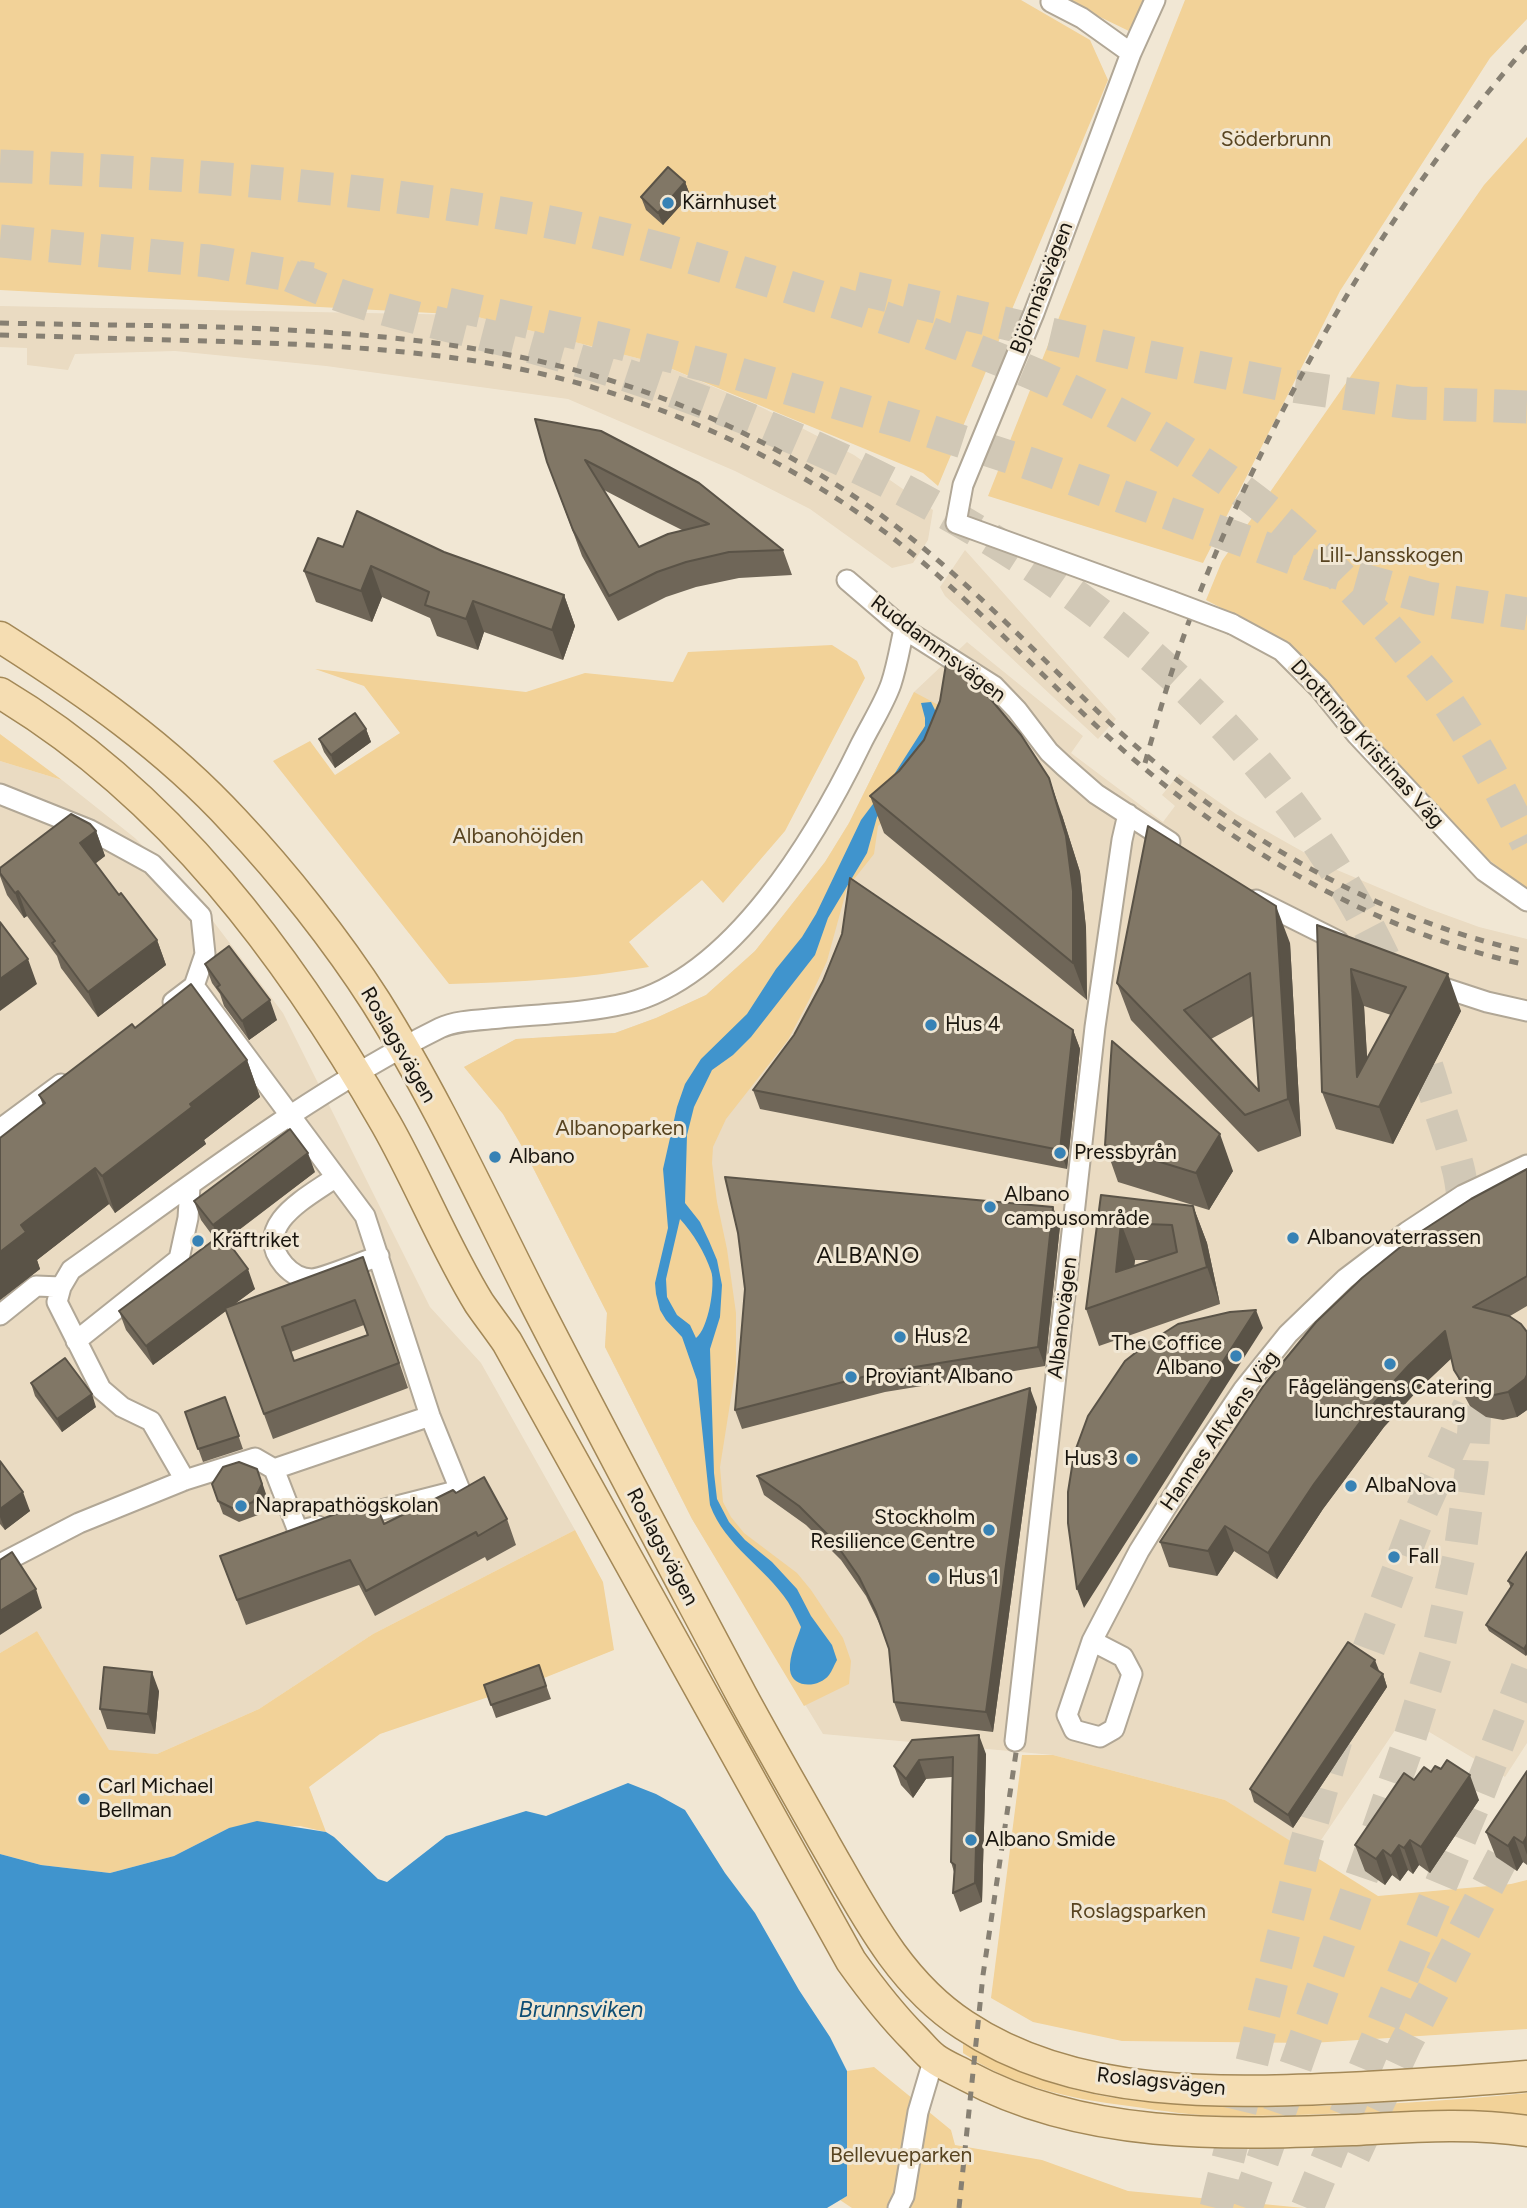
<!DOCTYPE html>
<html>
<head>
<meta charset="utf-8">
<style>
  body { margin:0 }
  canvas { display:block; background:#f1e7d4 }
</style>
</head>
<body>
<canvas width="1527" height="2208"></canvas>
<script>
const ctx = document.querySelector('canvas').getContext('2d');
ctx.lineJoin = 'round';
function fillPath(path, color) {
  ctx.fillStyle = color;
  ctx.fill(path, 'evenodd');
}
function stroke(path, color, width, dash) {
  ctx.strokeStyle = color;
  ctx.lineWidth = width;
  ctx.lineCap = dash ? 'butt' : 'round';
  ctx.setLineDash(dash || []);
  ctx.stroke(path);
}
function write(font, color, halo, rows, align = 'center') {
  ctx.font = font + ' Figtree,sans-serif';
  ctx.lineWidth = 6;
  ctx.setLineDash([]);
  ctx.textBaseline = 'middle';
  ctx.strokeStyle = halo;
  ctx.fillStyle = color;
  for (const [text, x, y, turn = 0] of rows) {
    ctx.save();
    ctx.translate(x, y);
    ctx.rotate((+turn || 0) * Math.PI / 180);
    ctx.textAlign = isNaN(turn) ? turn : align;
    if (halo) ctx.strokeText(text, 0, 0);
    ctx.fillText(text, 0, 0);
    ctx.restore();
  }
}
const built = new Path2D(`
  M0,306L470,315L660,364L763,408L854,455L933,510L928,540L913,563L892,568L810,509L735,471L568,399L326,366L175,351L75,354L68,370L27,365V348L0,347Z
  M965,550L1116,719L1098,739L945,596L940,587Z
  M967,642L1083,736L1071,753L1163,822L1175,806L1162,795L1179,774L1236,814L1330,867L1427,908L1479,927L1527,939V1743L1505,1777L1404,1717L1311,1855L1225,1800L1053,1755L823,1734L692,1519L605,1347L607,1313L524,1150L503,1114L464,1067L516,1039L615,1033L656,1018L706,995L755,951L825,862L849,823L914,692Z
  M0,761L62,780L135,838L200,904L283,1013L430,1307L481,1363L575,1530L373,1634L259,1709L157,1754L109,1751L37,1631L0,1653Z`);
const green = new Path2D(`
  M0,0H1021L1090,40L1108,80L938,486L923,473L660,364L470,315L0,290Z
  M1065,0H1150L1133,33Z
  M1185,0H1527V19L1490,58L1340,291L1203,563L988,496Z
  M1527,137V889L1485,857L1282,640L1206,600L1222,561L1484,185Z
  M832,645L857,661L865,678L785,831L723,903L702,880L629,942L649,967C580,979 519,982 449,984L273,761L310,741L335,775L400,733L364,686L315,669L526,692L585,673L673,682L688,652Z
  M914,692L944,708L897,810L878,826L874,854L847,888L827,961L809,1000L788,1040L726,1119L713,1147L712,1163L717,1202L727,1249L736,1313V1366L720,1467L723,1502L731,1517L744,1533L797,1573L811,1590L843,1638L851,1661L849,1684L804,1706L692,1519L605,1347L607,1313L524,1150L503,1114L464,1067L516,1039L615,1033L656,1018L706,995L755,951L825,862L849,823Z
  M0,734L62,780L0,761Z
  M575,1530L603,1582L614,1650L544,1678L380,1734L309,1787L326,1832L300,1826L229,1828L174,1856L110,1873L41,1865L0,1854V1653L37,1631L109,1750L157,1754L259,1709L373,1634Z
  M1022,1755H1053L1225,1800L1378,1896L1511,1884L1527,1880V2029L1312,2043L1122,2041L1033,2022L991,1998Z
  M963,2044C996,2059 1026,2076 1061,2086C1126,2105 1194,2106 1261,2106C1350,2107 1439,2102 1527,2093V2116C1428,2105 1328,2117 1229,2116C1196,2116 1162,2111 1129,2106C1070,2099 1012,2086 963,2053Z
  M874,2067L951,2130L955,2145L1042,2160L1128,2191L1304,2208H852L840,2200L847,2196V2071Z`);
const water = new Path2D(`
  M931,702L935,710V724L887,805L877,817L867,853L828,918L815,955L751,1037L733,1055L712,1070L694,1107L687,1135L685,1203L700,1222L709,1241L717,1260L722,1285L720,1317L710,1349L714,1473L717,1499L729,1522L745,1540L772,1562L797,1589L811,1616L832,1645L837,1660C834,1665 832,1671 829,1675C819,1688 792,1689 790,1670C789,1655 797,1640 801,1627C797,1619 793,1610 788,1602C765,1567 725,1546 710,1505L697,1380L682,1337L666,1320L660,1310L656,1294L655,1283L668,1228L663,1169L677,1107L685,1084L701,1059L747,1014L776,969L802,937L816,914L861,820L888,784L925,726V718L921,703ZM680,1219C693,1233 705,1253 711,1271C716,1284 708,1330 696,1338L690,1325L677,1315L667,1297L666,1279Z
  M628,1783L656,1794L685,1810L725,1873L755,1913L799,1990L830,2037L847,2071V2196L827,2208H0V1854L41,1865L110,1873L174,1856L229,1828L257,1821L326,1832L334,1837L378,1879L387,1882L446,1836L526,1811L546,1816Z`);
const highwayTunnel = new Path2D(`
  M0,166C182,173 365,186 544,221C645,241 745,273 842,304C978,347 1108,397 1226,479C1296,528 1358,590 1411,656C1422,669 1434,683 1444,697C1476,743 1502,793 1527,843
  M0,241L209,261L312,279
  M291,276C352,304 419,318 485,335C542,349 600,366 656,385C1007,506 1321,714 1433,1086C1441,1115 1452,1143 1459,1172C1463,1190 1464,1210 1466,1228
  M856,288L1135,354L1279,384L1410,403L1527,407
  M448,304L603,339L736,373L905,423L1034,465L1320,568L1428,598L1527,614
  M1351,1696L1418,1518L1469,1406
  M1354,2155L1405,2045L1527,1810
  M1216,2208L1305,1847L1336,1740
  M1246,2208L1406,1750L1440,1641L1460,1552L1472,1465L1477,1366
  M1307,2208L1480,1790L1527,1669`);
const street = new Path2D(`
  M1155,0L1131,53L1034,313L963,485L956,523L1171,601
  M1051,2L1082,18L1131,53
  M847,580L904,629L994,686L1017,710L1049,752L1064,766L1096,794L1170,842
  M1232,624L1282,651L1319,688L1357,735L1484,871L1527,901
  M0,794L90,830L152,864L201,916L205,954L194,986
  M1256,900L1338,941
  M1429,983L1487,1002L1527,1011
  M173,1002L194,986L365,1216L430,1416L460,1490L354,1517
  M0,1129L61,1084
  M336,1177C308,1197 250,1225 284,1265C291,1273 300,1279 312,1279C325,1278 364,1261 379,1256
  M0,1315L36,1286L61,1287
  M76,1341L179,1259L188,1218L190,1186
  M274,1469L298,1531L318,1526
  M185,1480L151,1421L122,1407L101,1389L57,1302L61,1287L71,1270C190,1186 309,1093 440,1028C457,1020 482,1020 500,1018C543,1014 586,1013 628,1003C734,976 817,835 861,744C871,724 884,704 891,684C897,666 900,647 904,629
  M0,1564L79,1523L185,1480L255,1458L274,1469L430,1416
  M1092,1641L1123,1657L1132,1674L1114,1729L1100,1737L1074,1730L1067,1715L1092,1641L1139,1551L1195,1461L1243,1390L1288,1334L1345,1279L1407,1232L1463,1195L1527,1165
  M1015,1741L1095,1027L1122,840L1128,814
  M898,2208L904,2196L918,2112L934,2058`);
const primary = new Path2D(`
  M0,637C85,691 165,746 234,821C284,874 337,941 376,1002C435,1096 482,1198 532,1297C600,1430 671,1562 741,1694C768,1744 797,1794 825,1844C863,1910 898,1982 964,2025C1079,2102 1234,2093 1366,2087C1420,2084 1474,2081 1527,2076
  M0,693C169,794 289,955 386,1124C419,1182 444,1246 479,1303C488,1316 498,1329 507,1342L851,1961C871,1989 891,2015 915,2039C921,2045 927,2053 934,2058C943,2065 956,2070 967,2076C1084,2139 1222,2135 1352,2130C1409,2127 1470,2122 1527,2131`);
const rail = new Path2D(`
  M0,323C168,327 339,323 505,354C637,379 765,433 874,510C961,572 1033,651 1110,723C1227,831 1370,917 1527,952
  M0,335C69,337 137,339 206,341C306,344 407,348 505,366C636,391 766,446 874,524C958,585 1027,662 1103,732C1222,842 1367,930 1527,965
  M1145,763C1156,724 1167,685 1180,647C1207,567 1243,489 1281,414C1349,282 1429,158 1527,46
  M959,2208L983,1975L1017,1746`);
const streetBridge = new Path2D(`
  M1171,601L1232,624`);
const wall = new Path2D(`
  M685,182L690,195L663,225L646,210L641,197Z
  M535,419L783,550L792,575L739,578L696,587L666,597L618,621L582,556L547,462ZM604,490L650,514L682,530L639,547Z
  M444,552L564,595L575,626L563,660L484,632L478,650L437,636L430,618L382,597L372,622L316,602L304,571Z
  M366,729L371,742L335,768L324,752L319,739Z
  M870,796L1062,815L1080,872L1086,928L1087,1000L884,833Z
  M96,831L105,856L95,864L119,895L157,940L166,965L98,1017L61,968L57,956L27,916L24,918L7,895L0,876V868Z
  M1317,925L1461,1011L1393,1144L1336,1129L1322,1092ZM1364,1006L1391,1015L1367,1059Z
  M1290,943L1301,1136L1258,1152L1131,1020L1117,983ZM1253,1016L1259,1091L1211,1039Z
  M205,964L277,1020L249,1040L224,1006L220,994L212,983Z
  M823,981L1073,1030L1080,1049L1067,1169L760,1109L753,1090L794,1035Z
  M135,1028L247,1060L260,1097L204,1140L206,1144L115,1213L109,1204L37,1260L40,1269L0,1300L43,1105L39,1095Z
  M1105,1145L1233,1171L1209,1210L1118,1182Z
  M1527,1169V1306L1510,1316L1527,1332V1410L1517,1417L1503,1420L1486,1417L1470,1406L1464,1395L1451,1358L1418,1390L1384,1427L1323,1509L1277,1579L1234,1551L1217,1576L1169,1567L1160,1542Z
  M315,1172L226,1240L255,1289L233,1305L363,1257L408,1388L273,1439L226,1311L153,1365L126,1330L119,1311L215,1239L201,1220L194,1201ZM364,1325L367,1335L294,1361L291,1352Z
  M1101,1195L1193,1206L1207,1243L1220,1304L1099,1346L1086,1309ZM1135,1260H1151L1134,1266Z
  M1060,1226L1045,1366L885,1392L742,1429L735,1410Z
  M31,1383L96,1407L62,1432L35,1396Z
  M225,1397L243,1449L203,1462L185,1412Z
  M1037,1407L993,1732L901,1721L894,1702L889,1649L882,1629L866,1596L841,1560L806,1525L764,1495L757,1476Z
  M0,1461L30,1511L5,1530L0,1524Z
  M212,1484L267,1497L258,1515L239,1522L223,1514Z
  M456,1493L507,1519L516,1545L487,1561L485,1557L375,1616L359,1585L246,1625L220,1556L384,1524Z
  M1527,1552V1654L1526,1656L1489,1631L1486,1625L1511,1588L1508,1581Z
  M539,1665L551,1699L496,1718L484,1685Z
  M1383,1674L1387,1687L1293,1828L1254,1802L1250,1789Z
  M159,1691L155,1734L107,1729L100,1709Z
  M912,1740L986,1754L982,1902L960,1912L953,1893L954,1872L951,1862L952,1777L926,1779L913,1798L901,1785L894,1766Z
  M1527,1771V1865L1523,1862L1517,1871L1496,1857L1486,1832Z
  M1414,1780L1479,1800L1430,1873L1419,1865L1413,1874L1408,1870L1400,1881L1392,1875L1385,1885L1365,1871L1355,1845Z`);
const shadedWall = new Path2D(`
  M685,182L690,195L663,225L658,213Z
  M371,566L382,597L372,622L361,591Z
  M564,595L575,626L563,660L552,630Z
  M473,601L484,632L478,650L466,619Z
  M366,729L371,742L335,768L331,755Z
  M1049,778L1062,815L1080,872L1086,928L1087,1000L1073,963Z
  M96,831L105,856L89,868L80,843Z
  M18,891L27,916L24,918L15,893Z
  M1276,906L1290,943L1301,1136L1288,1099Z
  M157,940L166,965L98,1017L88,992Z
  M28,959L37,984L0,1011V979Z
  M1351,969L1364,1006L1370,1105L1357,1077Z
  M1448,974L1461,1011L1393,1144L1379,1107Z
  M270,1000L277,1020L249,1040L242,1021Z
  M1073,1030L1080,1049L1067,1169L1060,1150Z
  M247,1060L260,1097L204,1140L206,1144L115,1213L102,1176L190,1104Z
  M1220,1134L1233,1171L1209,1210L1196,1173Z
  M308,1153L315,1172L220,1244L213,1225Z
  M95,1168L109,1204L37,1260L40,1269L0,1300V1252L21,1225Z
  M1193,1206L1207,1243L1220,1304L1207,1267Z
  M1053,1207L1060,1226L1045,1366L1038,1347Z
  M1121,1223L1135,1260L1131,1293L1116,1272Z
  M248,1269L255,1289L153,1365L146,1346Z
  M1256,1310L1263,1328L1084,1608L1077,1589Z
  M1445,1331L1454,1356L1418,1390L1384,1427L1323,1509L1277,1579L1268,1553L1314,1484L1375,1402L1409,1365Z
  M1527,1375V1410L1517,1417L1508,1392Z
  M1030,1388L1037,1407L993,1732L986,1712Z
  M92,1394L96,1407L62,1432L57,1419Z
  M262,1482L267,1497L258,1515L253,1502Z
  M23,1492L30,1511L5,1530L0,1517V1509Z
  M1225,1526L1234,1551L1217,1576L1208,1551Z
  M36,1589L42,1608L0,1635V1611Z
  M1527,1644V1654L1526,1656L1524,1649Z
  M1375,1660L1380,1673L1371,1666Z
  M152,1672L159,1691L155,1734L148,1714Z
  M1383,1674L1387,1687L1293,1828L1288,1815Z
  M979,1735L986,1754L982,1902L975,1883Z
  M919,1760L926,1779L913,1798L906,1779Z
  M1470,1775L1479,1800L1430,1873L1421,1847Z
  M1527,1836V1855L1523,1843Z
  M1514,1837L1523,1862L1517,1871L1508,1846Z
  M1410,1840L1419,1865L1413,1874L1404,1848Z
  M1399,1845L1408,1870L1400,1881L1391,1856Z
  M1383,1850L1392,1875L1385,1885L1376,1859Z`);
const building = new Path2D(`
  M668,167L685,182L658,213L641,197Z
  M535,419L601,431L645,454L699,483L783,550L729,552L686,562L657,572L609,596L573,530L547,462ZM585,460L709,524L668,534L639,547Z
  M357,511L444,552L564,595L552,630L473,601L466,619L425,605L429,592L371,566L361,591L304,571L318,538L343,547Z
  M947,658L988,696L1021,735L1049,778L1066,836L1073,891V963L870,796L899,771L924,740L940,701Z
  M355,713L366,729L331,755L319,739Z
  M71,814L90,824L96,831L80,843L119,895L121,893L157,940L88,992L52,943L55,941L18,891L15,893L0,873V868Z
  M1148,826L1276,906L1288,1099L1245,1115L1117,983ZM1250,973L1259,1091L1184,1010Z
  M850,878L1073,1030L1060,1150L753,1090L794,1035L823,981L842,934Z
  M0,922L28,959L0,979Z
  M1317,925L1448,974L1379,1107L1322,1092ZM1351,969L1406,987L1357,1077Z
  M229,946L270,1000L242,1021L217,987L220,985L205,964Z
  M191,984L247,1060L190,1104L192,1107L102,1176L95,1168L21,1225L26,1232L0,1252V1138L45,1103L39,1095L132,1024L135,1028Z
  M1112,1041L1220,1134L1196,1173L1105,1145Z
  M290,1129L308,1153L213,1225L194,1201Z
  M1527,1169V1276L1473,1307L1509,1316L1521,1324L1527,1332V1375L1525,1379L1508,1392L1494,1395L1477,1392L1461,1381L1454,1370L1445,1331L1409,1365L1375,1402L1314,1484L1268,1553L1225,1526L1208,1551L1160,1542L1264,1385L1316,1322L1362,1278L1414,1236L1471,1199Z
  M725,1177L1053,1207L1038,1347L878,1373L735,1410L745,1289L738,1233Z
  M1101,1195L1193,1206L1207,1267L1086,1309ZM1121,1223L1172,1225L1177,1252L1116,1272Z
  M222,1234L248,1269L146,1346L119,1311Z
  M363,1257L399,1363L264,1414L225,1308ZM355,1300L368,1335L294,1361L282,1327Z
  M1256,1310L1077,1589L1068,1523V1492L1074,1454L1088,1416L1125,1361L1148,1343L1178,1324L1230,1312Z
  M65,1358L92,1394L57,1419L31,1383Z
  M1030,1388L986,1712L894,1702L889,1649L876,1612L859,1577L834,1541L799,1506L757,1476Z
  M225,1397L239,1436L198,1449L185,1412Z
  M0,1461L23,1492L0,1509Z
  M239,1462L257,1469L262,1484L253,1502L234,1509L218,1501L212,1484L223,1467Z
  M484,1477L507,1519L478,1536L476,1532L366,1591L350,1560L237,1600L220,1556L374,1500L384,1524L453,1490L456,1493Z
  M12,1552L36,1589L0,1611V1560Z
  M1527,1552V1644L1524,1649L1486,1625L1513,1584L1508,1581Z
  M1348,1642L1375,1660L1371,1666L1383,1674L1288,1815L1250,1789Z
  M539,1665L546,1686L491,1705L484,1685Z
  M104,1667L152,1672L148,1714L100,1709Z
  M979,1735L975,1883L953,1893L955,1865L951,1862L953,1757L919,1760L906,1779L894,1766L912,1740Z
  M1447,1760L1470,1775L1421,1847L1410,1840L1404,1848L1399,1845L1391,1856L1383,1850L1376,1859L1355,1845L1404,1773L1414,1780L1424,1767L1431,1772L1435,1766L1441,1769Z
  M1527,1771V1836L1523,1843L1514,1837L1508,1846L1486,1832Z`);
const markers = [
  [668,203,7,"#3782b5"],
  [931,1025,7,"#3782b5"],
  [1060,1153,7,"#3782b5"],
  [495,1157,7,"#3782b5"],
  [990,1207,7,"#3782b5"],
  [1293,1238,7,"#3782b5"],
  [198,1241,7,"#3782b5"],
  [900,1337,7,"#3782b5"],
  [1236,1356,7,"#3782b5"],
  [1390,1364,7,"#3782b5"],
  [851,1377,7,"#3782b5"],
  [1132,1459,7,"#3782b5"],
  [1351,1486,7,"#3782b5"],
  [241,1506,7,"#3782b5"],
  [989,1530,7,"#3782b5"],
  [1394,1557,7,"#3782b5"],
  [934,1578,7,"#3782b5"],
  [84,1799,7,"#3782b5"],
  [971,1840,7,"#3782b5"]
];
const parkNames = [
  ["Söderbrunn",1276,140],
  ["Lill-Jansskogen",1391,556],
  ["Albanohöjden",518,837],
  ["Albanoparken",620,1129],
  ["Roslagsparken",1138,1912],
  ["Bellevueparken",901,2156]
];
const poiNames = [
  ["Kärnhuset",682,203],
  ["Hus 4",945,1025],
  ["Pressbyrån",1074,1153],
  ["Albano",509,1157],
  ["Albano",1004,1195],
  ["campusområde",1004,1219],
  ["Albanovaterrassen",1307,1238],
  ["Kräftriket",212,1241],
  ["Hus 2",914,1337],
  ["The Coffice",1222,1344,"right"],
  ["Albano",1222,1368,"right"],
  ["Proviant Albano",865,1377],
  ["Fågelängens Catering",1390,1388,"center"],
  ["lunchrestaurang",1390,1412,"center"],
  ["Hus 3",1118,1459,"right"],
  ["AlbaNova",1365,1486],
  ["Naprapathögskolan",255,1506],
  ["Stockholm",975,1518,"right"],
  ["Resilience Centre",975,1542,"right"],
  ["Fall",1408,1557],
  ["Hus 1",948,1578],
  ["Carl Michael",98,1787],
  ["Bellman",98,1811],
  ["Albano Smide",985,1840]
];
const streetNames = [
  ["Björnnäsvägen",1042,288,-69],
  ["Ruddammsvägen",938,649,37],
  ["Drottning Kristinas Väg",1367,744,48],
  ["Roslagsvägen",398,1045,60],
  ["Albanovägen",1063,1318,-83],
  ["Hannes Alfvéns Väg",1220,1431,-55],
  ["Roslagsvägen",662,1547,62],
  ["Roslagsvägen",1161,2082,6]
];
const neighbourhoodNames = [
  ["ALBANO",869,1256]
];
const waterNames = [
  ["Brunnsviken",581,2010]
];
fillPath(built, '#eadbc2');
fillPath(green, '#f2d298');
fillPath(water, '#4094cd');
stroke(highwayTunnel, '#d1c8b6', 33, [33, 17]);
stroke(street, '#b1a796', 23);
stroke(primary, '#a38857', 33);
stroke(street, '#fff', 19);
stroke(primary, '#f5ddb2', 30);
stroke(rail, '#878073', 5, [9, 9]);
stroke(streetBridge, '#b1a796', 23, []);
stroke(streetBridge, '#fff', 19);
fillPath(wall, '#6f6658');
fillPath(shadedWall, '#5a5347');
fillPath(building, '#817766');
stroke(building, '#5a5347', 2);
for (const [x, y, r, color] of markers) {
  const dot = new Path2D();
  dot.arc(x, y, r, 0, 2 * Math.PI);
  ctx.fillStyle = color;
  ctx.fill(dot);
  stroke(dot, '#f1e7d4', 2.5);
}
write('21px', '#584420', '#f1e7d4', parkNames);
write('21px', '#19150e', '#f1e7d4', poiNames, 'left');
write('21px', '#19150e', '#f1e7d4', streetNames);
ctx.letterSpacing = '2px';
write('23px', '#19150e', '#f1e7d4', neighbourhoodNames);
ctx.letterSpacing = '0px';
write('italic 23px', '#0e4e74', '#f1e7d4', waterNames);
</script>
</body>
</html>
